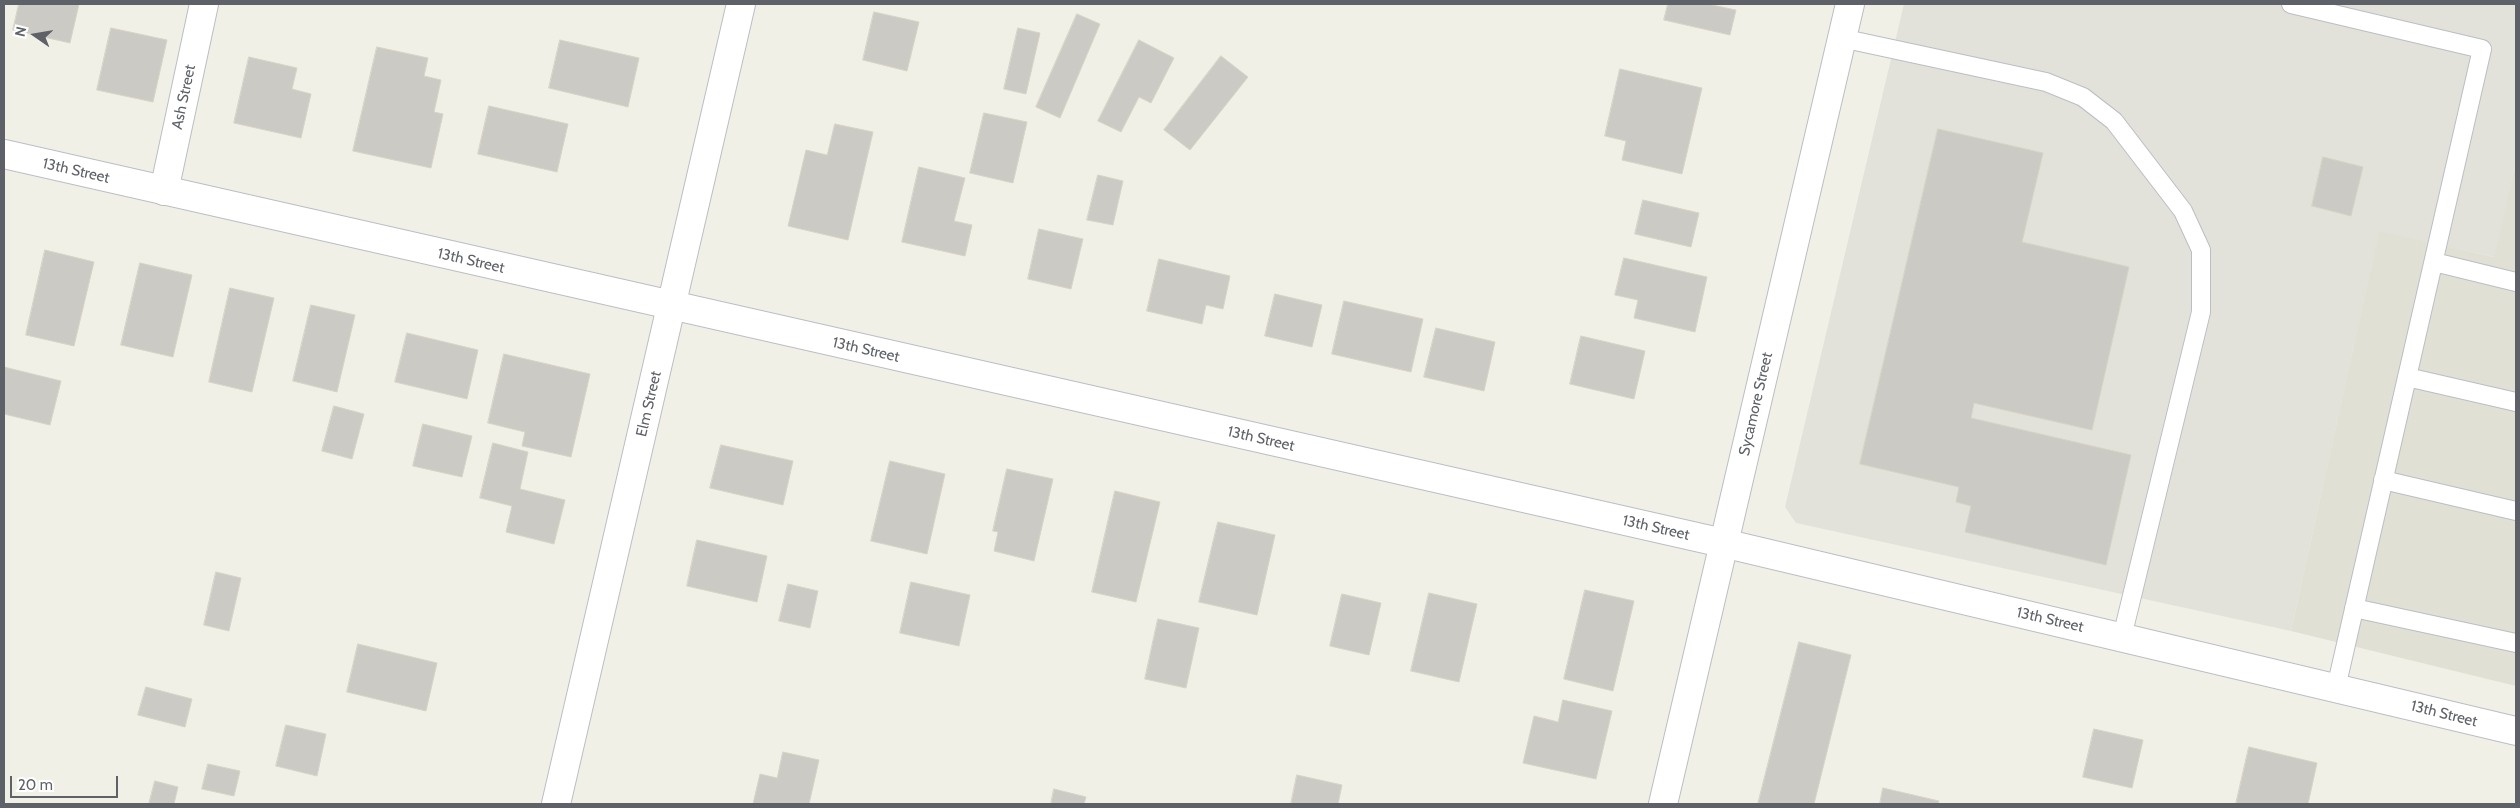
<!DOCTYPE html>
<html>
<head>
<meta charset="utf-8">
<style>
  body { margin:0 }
  #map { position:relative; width:2520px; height:808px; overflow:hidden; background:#f1f0e7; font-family:Cabin,sans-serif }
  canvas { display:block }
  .frame { position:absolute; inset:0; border:5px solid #5e6168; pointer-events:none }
  .north { position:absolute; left:10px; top:10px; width:50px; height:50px; -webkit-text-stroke:4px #fff; paint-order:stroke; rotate:283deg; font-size:14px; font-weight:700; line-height:20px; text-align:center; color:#5e6168 }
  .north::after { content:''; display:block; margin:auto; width:18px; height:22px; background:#5e6168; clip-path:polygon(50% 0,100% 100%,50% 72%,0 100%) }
  .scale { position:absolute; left:10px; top:776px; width:108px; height:22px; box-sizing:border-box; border:2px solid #5e6168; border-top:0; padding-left:6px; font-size:15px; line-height:18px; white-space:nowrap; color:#5e6168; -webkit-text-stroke:4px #fff; paint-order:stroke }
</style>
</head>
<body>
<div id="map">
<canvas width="2520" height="808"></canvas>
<div class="frame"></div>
<div class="north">N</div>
<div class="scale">20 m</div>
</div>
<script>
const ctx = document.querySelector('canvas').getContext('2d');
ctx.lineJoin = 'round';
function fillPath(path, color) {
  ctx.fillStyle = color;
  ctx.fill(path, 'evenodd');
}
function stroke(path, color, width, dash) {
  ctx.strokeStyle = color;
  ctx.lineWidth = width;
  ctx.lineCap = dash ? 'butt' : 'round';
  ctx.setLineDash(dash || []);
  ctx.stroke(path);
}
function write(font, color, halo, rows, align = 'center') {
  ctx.font = font + ' Cabin,sans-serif';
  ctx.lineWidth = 5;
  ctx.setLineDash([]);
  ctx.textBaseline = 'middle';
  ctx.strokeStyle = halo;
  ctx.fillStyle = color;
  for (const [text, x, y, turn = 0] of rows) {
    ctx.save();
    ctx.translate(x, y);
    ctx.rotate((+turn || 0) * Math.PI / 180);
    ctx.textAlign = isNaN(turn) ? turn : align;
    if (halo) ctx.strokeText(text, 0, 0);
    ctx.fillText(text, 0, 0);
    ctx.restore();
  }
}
const industrial = new Path2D(`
  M1904,4H2516V169H2514L2495,257L2379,232L2291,631L1796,523L1785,507Z`);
const education = new Path2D(`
  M2514,169H2516V686L2291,631L2379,231L2494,257Z`);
const building = new Path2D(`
  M19,4H79L70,43L13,30Z
  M1668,4H1707L1736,10L1730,35L1664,20Z
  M874,12L919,22L907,71L863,60Z
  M1077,14L1100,24L1060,118L1036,107Z
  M111,28L167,40L153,102L97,90Z
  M1018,28L1040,33L1026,94L1004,89Z
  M560,40L639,58L628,107L549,88Z
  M1139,40L1174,58L1151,103L1139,97L1121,132L1098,121Z
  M377,47L428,58L424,76L441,80L434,112L443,114L431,168L353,151Z
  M1221,56L1248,77L1190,150L1164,130Z
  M249,57L297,68L292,89L311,94L301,138L234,123Z
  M1620,69L1702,88L1682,174L1622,160L1626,141L1605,136Z
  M489,106L568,124L557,172L478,154Z
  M984,113L1027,122L1013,183L970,173Z
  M835,124L873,132L848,240L788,226L806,150L827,155Z
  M1938,129L2043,153L2022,242L2129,267L2092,430L1974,403L1971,418L2131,455L2106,565L1965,532L1971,506L1956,502L1959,487L1860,464Z
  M2323,157L2363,167L2351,216L2312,206Z
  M919,167L965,178L954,221L972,225L965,256L902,242Z
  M1098,175L1123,181L1113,225L1087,220Z
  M1643,200L1699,213L1691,247L1635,234Z
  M1039,229L1083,239L1071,289L1028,279Z
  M45,250L94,262L74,346L26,335Z
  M1624,258L1707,277L1695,332L1634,318L1638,300L1615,295Z
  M1159,259L1230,276L1223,309L1206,305L1202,324L1147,311Z
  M140,263L192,275L173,357L121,345Z
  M230,288L274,298L252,392L209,382Z
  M1275,294L1322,305L1312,347L1265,336Z
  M1344,301L1423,319L1411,372L1332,354Z
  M311,305L355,315L337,392L293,381Z
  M1436,328L1495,342L1484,391L1424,377Z
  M407,333L478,350L467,399L395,382Z
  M1581,336L1645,351L1634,399L1570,384Z
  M504,354L590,374L571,457L522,446L525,432L488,423Z
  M4,367L61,381L50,425L4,414Z
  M334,406L364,414L352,459L322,451Z
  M423,424L472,436L462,477L413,466Z
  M493,443L528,452L520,489L565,500L554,544L506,532L512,506L480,498Z
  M721,445L793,461L783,505L710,488Z
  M890,461L945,474L927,554L871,541Z
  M1007,469L1053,479L1034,561L994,551L998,532L993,531Z
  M1115,491L1160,502L1136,602L1092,592Z
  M1218,522L1275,535L1257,615L1199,602Z
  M697,540L767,556L757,602L687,586Z
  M216,572L241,578L229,631L204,625Z
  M911,582L970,595L959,646L900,633Z
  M788,584L818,591L810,628L779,621Z
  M1585,590L1634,601L1613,691L1564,679Z
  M1429,593L1477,604L1459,682L1411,671Z
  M1342,594L1381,603L1369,655L1330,646Z
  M1158,619L1199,628L1186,688L1145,679Z
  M1799,642L1851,655L1814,804H1758Z
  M358,644L437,663L426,711L347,692Z
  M146,687L192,699L185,727L138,715Z
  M1563,700L1612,711L1596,779L1523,763L1534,716L1558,722Z
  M286,725L326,734L317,776L276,766Z
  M2094,729L2143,740L2132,788L2083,777Z
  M2249,747L2317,763L2308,804H2236Z
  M783,752L819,760L809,804H753L760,774L777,778Z
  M208,764L240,771L234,796L202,789Z
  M1297,775L1342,785L1338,804H1291Z
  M155,781L178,787L174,804H149Z
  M1883,788L1939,801L1938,804H1880Z
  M1054,789L1086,797L1084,804H1051Z`);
const service = new Path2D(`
  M2291,4L2482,49L2336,688
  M1841,38L2046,82L2083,97L2114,121L2183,211L2201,250V312L2122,637
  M2434,262L2516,282
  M2407,377L2516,402
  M2383,480L2516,511
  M2354,608L2516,643`);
const minor = new Path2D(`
  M164,191L204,4
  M1663,804L1850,4`);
const secondary = new Path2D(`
  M4,154L1723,543L2516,731
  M556,804L741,4`);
const streetNames = [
  ["Ash Street",184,97,-78],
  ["13th Street",76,171,13],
  ["13th Street",471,261,13],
  ["13th Street",866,350,13],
  ["Elm Street",649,404,-77],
  ["Sycamore Street",1756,404,-77],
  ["13th Street",1261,439,13],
  ["13th Street",1656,528,13],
  ["13th Street",2050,620,13],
  ["13th Street",2444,714,14]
];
fillPath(industrial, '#e2e2db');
fillPath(education, '#e1e0d5');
fillPath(building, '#cccac4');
stroke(building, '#d7d3c5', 1);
stroke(service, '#bbbec3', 20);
stroke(minor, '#bbbec3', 30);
stroke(secondary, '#bcbec5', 30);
stroke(service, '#fff', 18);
stroke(minor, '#fff', 28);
stroke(secondary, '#fff', 28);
write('15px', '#5e6168', '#fff', streetNames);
</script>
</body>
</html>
